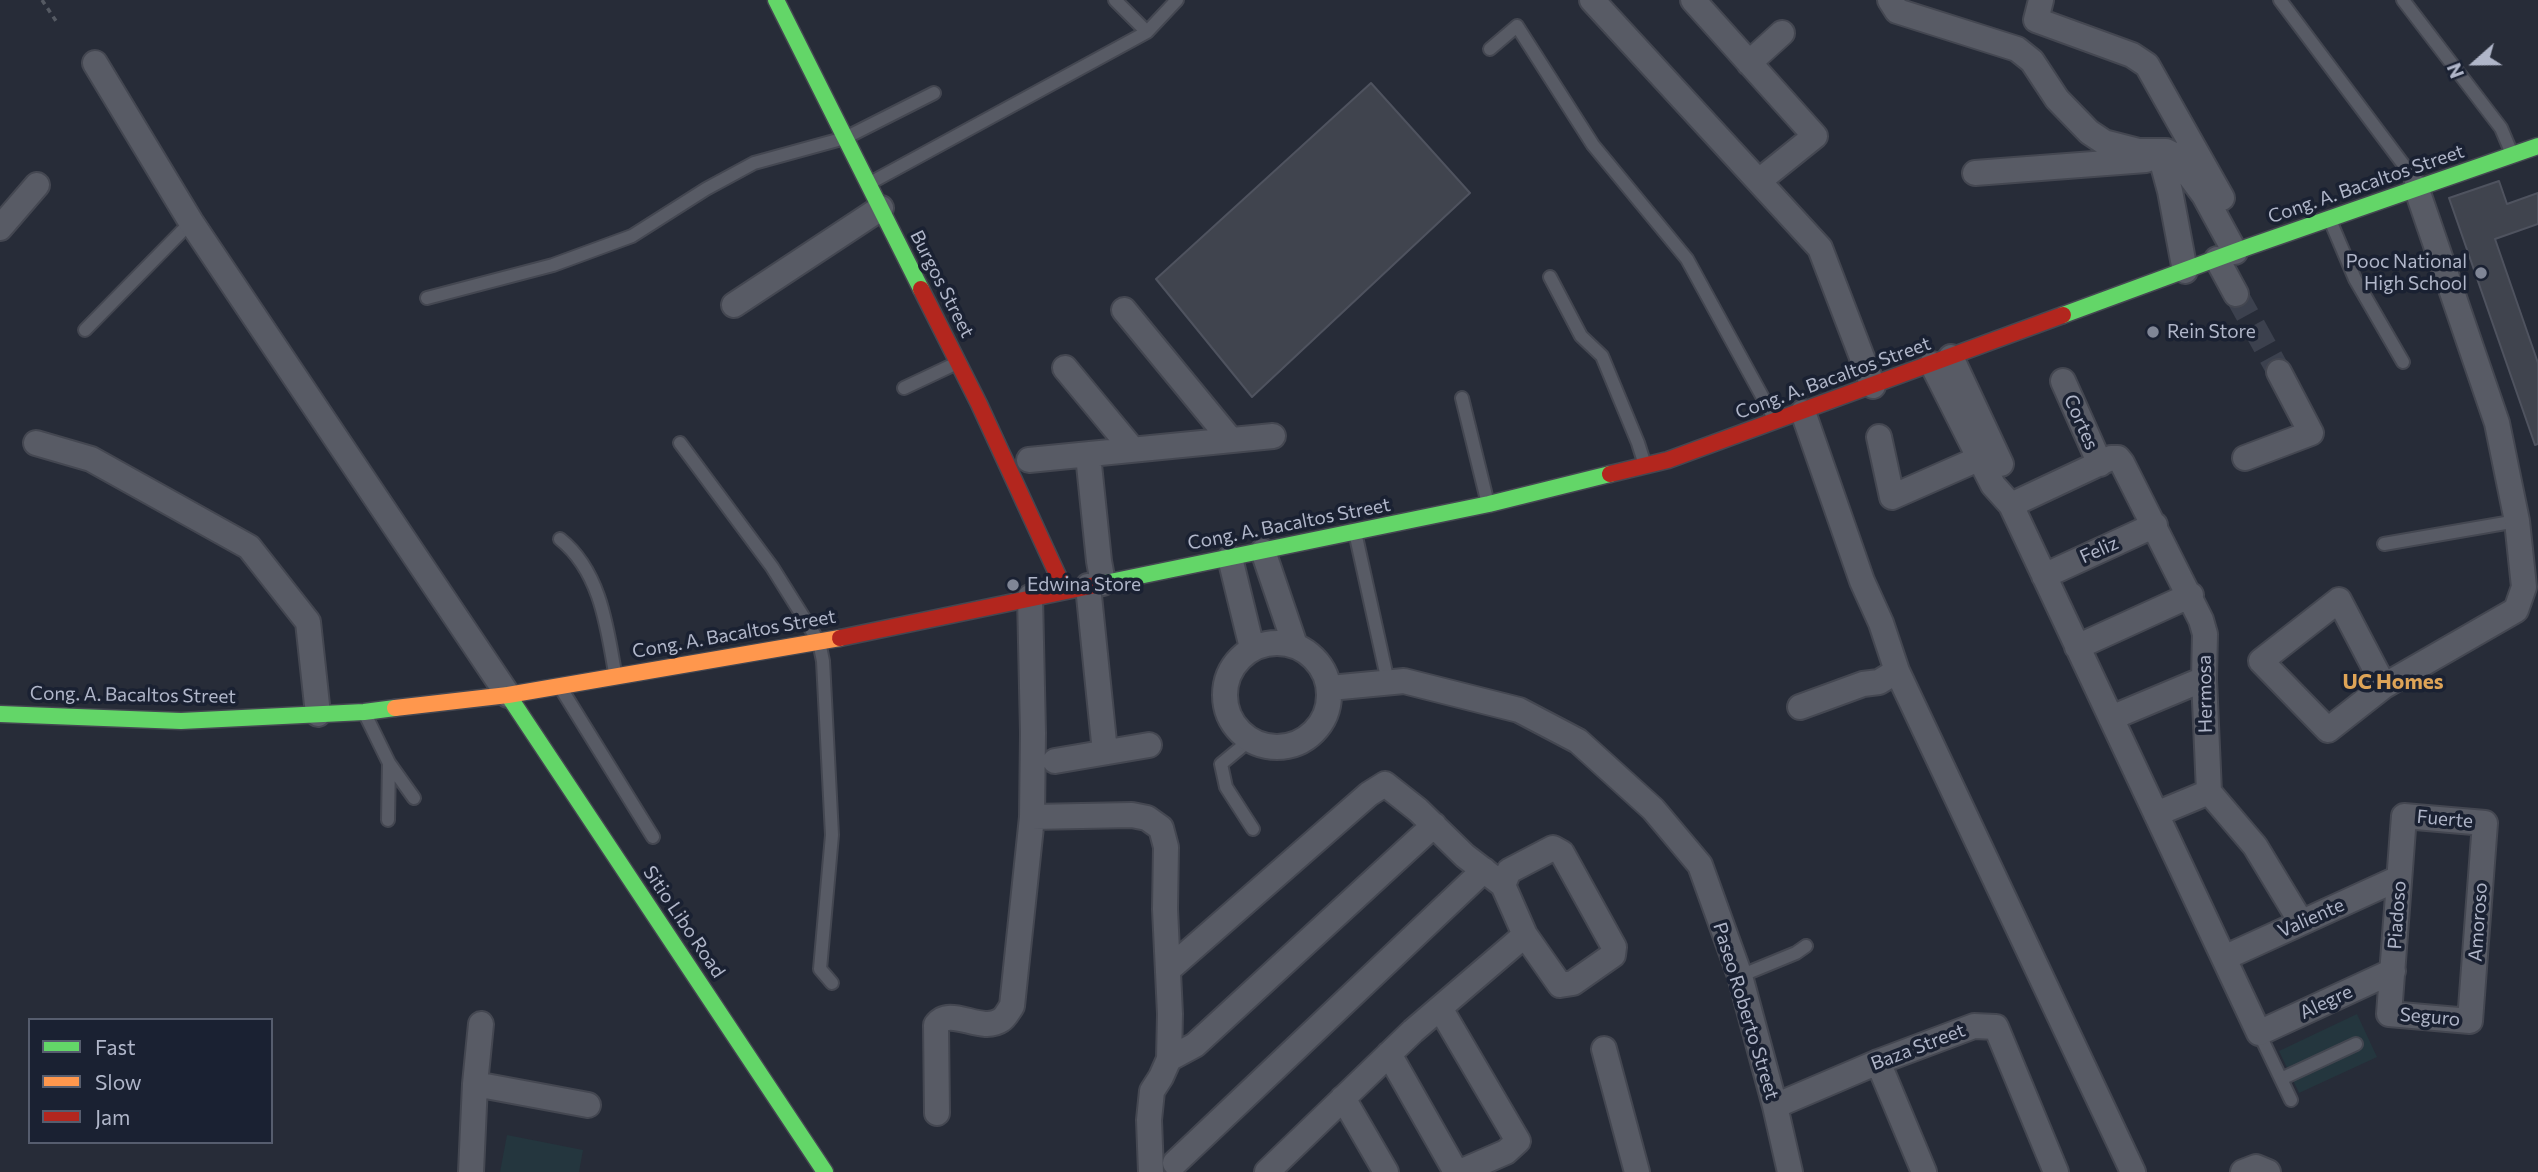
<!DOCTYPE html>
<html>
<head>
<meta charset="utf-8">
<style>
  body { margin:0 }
  #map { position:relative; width:2538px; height:1172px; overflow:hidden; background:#272c38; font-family:Commissioner,sans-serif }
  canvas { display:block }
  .legend { position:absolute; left:28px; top:1018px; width:245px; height:126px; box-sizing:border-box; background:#1a2132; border:2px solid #565d6e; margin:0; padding:9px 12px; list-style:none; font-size:21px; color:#b0b6c9 }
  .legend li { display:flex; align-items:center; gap:14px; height:35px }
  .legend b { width:35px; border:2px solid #565d6e }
  .north { position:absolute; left:2440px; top:28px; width:70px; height:70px; -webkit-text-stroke:5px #1a2132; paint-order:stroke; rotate:249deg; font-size:19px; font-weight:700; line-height:28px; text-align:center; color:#b0b6c9 }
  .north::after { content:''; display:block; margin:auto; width:24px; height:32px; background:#b0b6c9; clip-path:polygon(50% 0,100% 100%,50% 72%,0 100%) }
</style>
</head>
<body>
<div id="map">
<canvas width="2538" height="1172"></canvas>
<ul class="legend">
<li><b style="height:9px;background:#63d668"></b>Fast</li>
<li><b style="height:9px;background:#ff974d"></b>Slow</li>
<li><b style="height:9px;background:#b3261e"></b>Jam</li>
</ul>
<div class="north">N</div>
</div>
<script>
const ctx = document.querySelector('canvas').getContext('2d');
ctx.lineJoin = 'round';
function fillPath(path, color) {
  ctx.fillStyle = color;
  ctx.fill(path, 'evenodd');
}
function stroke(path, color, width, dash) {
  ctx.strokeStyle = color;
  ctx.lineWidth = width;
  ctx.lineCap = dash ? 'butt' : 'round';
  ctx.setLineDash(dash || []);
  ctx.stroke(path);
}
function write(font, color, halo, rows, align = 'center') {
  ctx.font = font + ' Commissioner,sans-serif';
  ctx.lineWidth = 7;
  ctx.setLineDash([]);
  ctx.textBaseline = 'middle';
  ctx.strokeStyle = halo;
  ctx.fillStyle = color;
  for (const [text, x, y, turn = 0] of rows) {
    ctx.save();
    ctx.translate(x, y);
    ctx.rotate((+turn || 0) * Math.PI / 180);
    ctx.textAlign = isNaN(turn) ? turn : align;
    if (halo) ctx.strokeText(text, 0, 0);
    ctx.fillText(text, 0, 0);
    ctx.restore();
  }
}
const green = new Path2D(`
  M2357,1014L2377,1057L2299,1093L2279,1051Z
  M507,1135L583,1150L579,1172H500Z`);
const building = new Path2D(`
  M1371,83L1470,193L1252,397L1156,279Z
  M2499,181L2507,204L2538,193V224L2495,239L2538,363V444L2535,445L2449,198Z`);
const streetTunnel = new Path2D(`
  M2236,294L2279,372`);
const path = new Path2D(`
  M42,0L56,21`);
const lane = new Path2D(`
  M1115,0L1147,32
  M2280,0L2403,164L2416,187
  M2403,0L2501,128L2512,154
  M1490,49L1517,26L1593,145L1687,259L1774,418
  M870,183L1147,32L1177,0
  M2330,220L2355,279L2403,362
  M1550,277L1581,336L1602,356L1638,443L1644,462
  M427,298L553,265L632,236L706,189L754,163L845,138L934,93
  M85,330L191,222
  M904,388L957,363
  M1462,398L1488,504
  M680,443L772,567L819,642L823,661L832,835L820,969L832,983
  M1355,532L1388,682
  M560,539C600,571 607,626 615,673
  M2384,544L2517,521
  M562,690L653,837
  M365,714L389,763L414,798
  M1250,740L1221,764L1226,787L1253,829
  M388,820L389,763
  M1740,976L1796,953L1806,946
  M2259,1033L2291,1100
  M2281,1079L2356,1044`);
const street = new Path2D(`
  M1592,0L1820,248L1873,386
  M1693,0L1815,136L1759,181
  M1890,0L1897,11L2017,49L2032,61L2057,99L2089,132L2104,142L2139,151H2166L2174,155L2204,195L2235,252
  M2041,0L2036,20L2132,55L2147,65L2222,198
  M95,63L191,222L508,695
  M1749,63L1782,33
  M2174,155L2161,158L2170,191L2185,271
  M1975,173L2146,160
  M0,228L37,185
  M2217,259L2236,294
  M734,305L881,208
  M1124,310L1230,439
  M1951,357L2001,464
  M1932,364L1993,485L2011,505L2259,1033L2393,971
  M1065,368L1133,450
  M2063,381L2100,464
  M1803,412L1862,581L1881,623L1897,671L2133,1172
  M1879,437L1892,497L1994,452
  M36,443L91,459L249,547L308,622L318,714
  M1088,455L1099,561L1103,583
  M2245,458L2311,433L2279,372
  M1029,460L1273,436
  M2011,505L2111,458H2118L2122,463L2201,620L2205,634L2204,679L2209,792L2255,846L2301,922
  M1263,551L1295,645
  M1230,558L1252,648
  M2044,576L2155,525
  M1088,586L1105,752
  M1225 695a52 52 0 1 1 104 0a52 52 0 1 1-104 0Z
  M2077,647L2191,595
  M2384,686L2339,600L2261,661L2328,730L2384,686L2516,610L2524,587L2517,521L2497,423L2416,187
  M1330,688L1404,681L1519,710L1578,741L1653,809L1700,865L1740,976L1775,1106L1790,1172
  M1800,707L1863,684L1879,682L1897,671
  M2111,718L2204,679
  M1055,761L1149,745
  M2156,814L2209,792
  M2404,816L2485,823L2470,1021L2389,1014Z
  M1032,817L1132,815L1147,818L1161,828L1166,847L1165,909L1170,1014L1169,1059L1161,1077L1152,1091L1149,1120L1151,1172
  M2224,958L2399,878
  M1168,970L1369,794L1385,784L1418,810L1465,856L1503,885L1525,935L1560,985L1573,983L1613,955L1614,947L1562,853L1553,848L1509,871L1503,885
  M1440,1008L1518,1141L1506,1152L1460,1172
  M1604,1049L1637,1172
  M1389,1054L1456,1172
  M1169,1059L1195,1045L1434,825
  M1878,1062L1924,1172
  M475,1084L588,1105
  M1343,1098L1386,1172
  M1775,1106L1878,1062L1974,1026L1996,1027L2056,1172
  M937,1113L936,1025C950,1005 981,1034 1001,1020C1005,1018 1009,1010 1012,1006L1032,817L1033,733L1030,597
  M1175,1163L1484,870
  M471,1172L475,1084L481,1024
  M1267,1172L1413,1031L1525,935
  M2243,1172L2256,1167L2268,1172`);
const fast = new Path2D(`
  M776,0L921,289
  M2063,315L2248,247L2538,146
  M1105,583L1489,504L1610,474
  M508,695L825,1172
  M0,714L181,721L364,712L395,708`);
const slow = new Path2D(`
  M395,708L508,695L840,638`);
const jam = new Path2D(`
  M921,289L979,404L1065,591
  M1610,474L1668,460L2063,315
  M840,638L1105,583`);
const markers = [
  [2481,273,7,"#808696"],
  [2153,332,7,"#808696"],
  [1013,585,7,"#808696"]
];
const streetNames = [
  ["Cong. A. Bacaltos Street",2366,184,-19],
  ["Burgos Street",942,284,63],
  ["Cong. A. Bacaltos Street",1833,378,-20],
  ["Cortes",2081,422,66],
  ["Cong. A. Bacaltos Street",1289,524,-11],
  ["Feliz",2099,550,-24],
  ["Cong. A. Bacaltos Street",734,634,-10],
  ["Hermosa",2205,694,-91],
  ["Cong. A. Bacaltos Street",133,695,1],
  ["Fuerte",2445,819,5],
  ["Piadoso",2397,915,-86],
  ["Valiente",2311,918,-24],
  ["Sitio Libo Road",684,922,56],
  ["Amoroso",2478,922,-86],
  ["Alegre",2326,1002,-25],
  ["Paseo Roberto Street",1746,1011,73],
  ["Seguro",2430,1017,5],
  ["Baza Street",1918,1047,-21]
];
const poiNames = [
  ["Pooc National",2467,262,"right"],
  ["High School",2467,284,"right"],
  ["Rein Store",2167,332],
  ["Edwina Store",1027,585]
];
const neighbourhoodNames = [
  ["UC Homes",2393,682]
];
fillPath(green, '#24363e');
fillPath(building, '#40444e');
stroke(building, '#4f535f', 2);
stroke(streetTunnel, '#3c414e', 24, [24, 12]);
stroke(lane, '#444751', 16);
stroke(street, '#444751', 28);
stroke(fast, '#444751', 19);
stroke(slow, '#444751', 19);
stroke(jam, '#444751', 19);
stroke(path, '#555a63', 3.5, [5, 5]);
stroke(lane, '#585b65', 12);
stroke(street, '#585b65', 24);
stroke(fast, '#63d668', 16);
stroke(slow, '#ff974d', 16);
stroke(jam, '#b3261e', 16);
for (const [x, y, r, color] of markers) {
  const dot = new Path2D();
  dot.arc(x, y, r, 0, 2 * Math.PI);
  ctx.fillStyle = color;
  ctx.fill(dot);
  stroke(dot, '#1a2132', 2.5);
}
write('19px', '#b0b6c9', '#1a2132', streetNames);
write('19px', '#b0b6c9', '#1a2132', poiNames, 'left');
write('bold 21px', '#dea457', '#1a2132', neighbourhoodNames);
</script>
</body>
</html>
